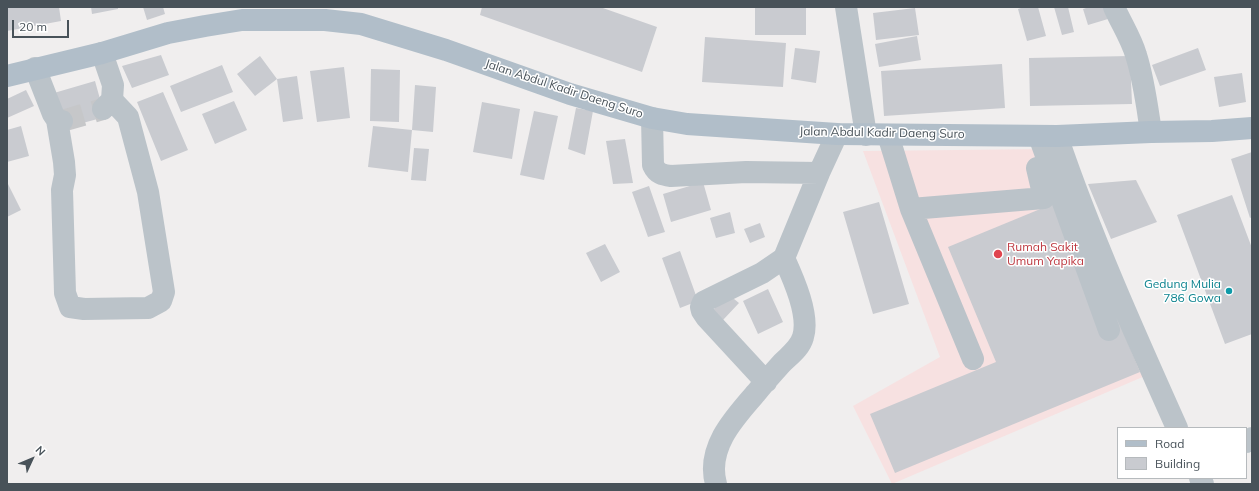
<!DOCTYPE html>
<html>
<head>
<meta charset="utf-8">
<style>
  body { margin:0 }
  #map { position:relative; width:1259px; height:491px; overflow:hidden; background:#f0eeee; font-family:Mulish,sans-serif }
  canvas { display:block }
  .frame { position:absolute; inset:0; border:8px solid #485259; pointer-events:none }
  .legend { position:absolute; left:1117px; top:427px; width:130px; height:52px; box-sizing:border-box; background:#fff; border:1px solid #b6babd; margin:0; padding:5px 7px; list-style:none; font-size:12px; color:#485259 }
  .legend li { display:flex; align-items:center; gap:8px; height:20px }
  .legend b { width:20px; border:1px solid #b6babd }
  .north { position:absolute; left:12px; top:439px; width:40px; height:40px; -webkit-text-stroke:3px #fff; paint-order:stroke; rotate:46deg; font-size:11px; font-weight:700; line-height:16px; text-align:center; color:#485259 }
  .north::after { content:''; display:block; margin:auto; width:14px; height:18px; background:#485259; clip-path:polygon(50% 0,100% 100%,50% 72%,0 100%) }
  .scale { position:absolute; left:12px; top:20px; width:57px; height:18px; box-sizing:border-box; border:2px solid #485259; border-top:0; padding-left:5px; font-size:12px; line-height:14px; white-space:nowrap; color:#485259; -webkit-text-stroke:3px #fff; paint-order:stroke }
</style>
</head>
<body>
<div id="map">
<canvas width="1259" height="491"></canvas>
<div class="frame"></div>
<ul class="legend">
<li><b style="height:5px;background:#b1bec9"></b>Road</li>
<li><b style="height:11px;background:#c9cbd0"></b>Building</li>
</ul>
<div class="north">N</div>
<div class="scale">20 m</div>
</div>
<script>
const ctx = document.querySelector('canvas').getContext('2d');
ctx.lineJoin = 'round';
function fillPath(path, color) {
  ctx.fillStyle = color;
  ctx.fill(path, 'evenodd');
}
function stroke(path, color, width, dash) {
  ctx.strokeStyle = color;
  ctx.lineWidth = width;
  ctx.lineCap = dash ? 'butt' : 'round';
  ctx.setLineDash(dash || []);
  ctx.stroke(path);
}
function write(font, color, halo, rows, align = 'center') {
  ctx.font = font + ' Mulish,sans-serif';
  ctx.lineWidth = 3;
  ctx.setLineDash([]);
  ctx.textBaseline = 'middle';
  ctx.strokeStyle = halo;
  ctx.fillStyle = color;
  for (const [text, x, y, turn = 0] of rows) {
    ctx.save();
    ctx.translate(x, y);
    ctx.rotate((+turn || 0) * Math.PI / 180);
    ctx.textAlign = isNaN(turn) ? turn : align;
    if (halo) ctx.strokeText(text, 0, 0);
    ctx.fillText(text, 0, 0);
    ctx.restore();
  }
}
const medical = new Path2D(`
  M1050,149L1145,376L892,484L853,406L940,357L863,151Z`);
const building = new Path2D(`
  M7,7H59L61,21L7,31Z
  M91,7H118V9L92,14Z
  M143,7H163L165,14L147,20Z
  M482,7H600L657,27L642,72L480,15Z
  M755,7H806V35H755Z
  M1024,7H1038L1046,36L1027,41L1018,9Z
  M1054,7H1068L1074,32L1062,35Z
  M1089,7H1104L1108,19L1088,25L1083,9Z
  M915,8L919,35L876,40L873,13Z
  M917,36L921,60L879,67L875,44Z
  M705,37L786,43L783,87L702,82Z
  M795,48L820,51L816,83L791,79Z
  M1198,48L1206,70L1160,86L1152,65Z
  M161,55L169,75L132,88L122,66Z
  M260,56L277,79L297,76L303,119L283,122L277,79L255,96L237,74Z
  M1130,56L1132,104L1030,106L1029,58Z
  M1002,64L1005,108L884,116L881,71Z
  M222,65L233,92L181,112L170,86Z
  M344,67L350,118L317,122L310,71Z
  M371,69L400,70L399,122L370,121Z
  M1242,73L1246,102L1219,107L1214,77Z
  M95,81L105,117L64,128L54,93Z
  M415,85L436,87L433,132L412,130Z
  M26,90L34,106L7,118V99Z
  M163,92L188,150L161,161L137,102Z
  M234,101L247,130L215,144L202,114Z
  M482,102L520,109L512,159L473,152Z
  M576,108L593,111L585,155L568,149Z
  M534,111L558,116L544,180L520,175Z
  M21,126L29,156L7,162V130Z
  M373,126L412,130L408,172L368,167Z
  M625,139L633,183L613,184L606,141Z
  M414,148L429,149L426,181L411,180Z
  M1252,152V217L1250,218L1231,159Z
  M1136,180L1157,222L1111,239L1088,184Z
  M7,182L21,210L7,217Z
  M703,182L711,210L671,222L663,194Z
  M649,186L665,232L648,237L632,192Z
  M1232,195L1252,248V334L1225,344L1177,215Z
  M1067,198L1140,372L895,473L870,414L996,362L948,247Z
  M879,202L909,304L873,314L843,212Z
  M730,212L735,233L716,238L710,218Z
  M760,223L765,237L750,243L744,229Z
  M605,244L620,272L601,282L586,253Z
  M680,251L698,301L680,308L662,258Z
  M768,289L783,322L758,334L743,301Z
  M728,294L739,303L723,320L713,310Z`);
const minorTunnel = new Path2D(`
  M62,121L103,109`);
const minor = new Path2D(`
  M846,7L866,135
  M1114,7C1121,23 1131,38 1136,55C1144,80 1147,106 1151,132
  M102,53L113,85L112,100L103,109
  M35,68L53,114L57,120L62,121
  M652,118L653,165C657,174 663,175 671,176L746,172L819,173
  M57,120L64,162L65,175L62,190L65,293L70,307L84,309L148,308L161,301L164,292L148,192L128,117L112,100
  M888,135L911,209L973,359
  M1039,136L1109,330
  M1057,136C1091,236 1134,332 1177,428
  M911,209L1044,198L1037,168
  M766,382L706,317L702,311L701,307L703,302L762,273L784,258L819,173L837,134
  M1246,442L1252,438
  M1200,478L1203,484
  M716,484C706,448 734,418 756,393C764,383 773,373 782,363C790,355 800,348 803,337C810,315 793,278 784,258`);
const major = new Path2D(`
  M7,76L102,53L168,33L205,26L242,20H325L361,24L446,50L570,94L652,118L687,124L837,134L1057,136L1151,132L1212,131L1252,128`);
const markers = [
  [998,254,5,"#e0444e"],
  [1229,291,4,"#0f9aa8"]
];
const streetNames = [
  ["Jalan Abdul Kadir Daeng Suro",564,89,18],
  ["Jalan Abdul Kadir Daeng Suro",882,133,1]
];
const healthNames = [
  ["Rumah Sakit",1007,247],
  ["Umum Yapika",1007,261]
];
const cultureNames = [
  ["Gedung Mulia",1221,284],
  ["786 Gowa",1221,298]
];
fillPath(medical, '#f7e1e1');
fillPath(building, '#c9cbd0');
stroke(minorTunnel, '#c6c7c9', 22, [22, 11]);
stroke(minor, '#bbc3c9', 22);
stroke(major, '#b1bec9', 22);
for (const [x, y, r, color] of markers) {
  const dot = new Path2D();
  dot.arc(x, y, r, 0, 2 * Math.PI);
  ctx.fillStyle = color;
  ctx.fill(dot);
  stroke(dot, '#fff', 1.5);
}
write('12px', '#485259', '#fff', streetNames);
write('12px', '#be3a42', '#fff', healthNames, 'left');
write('12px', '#0d838f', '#fff', cultureNames, 'right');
</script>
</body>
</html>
